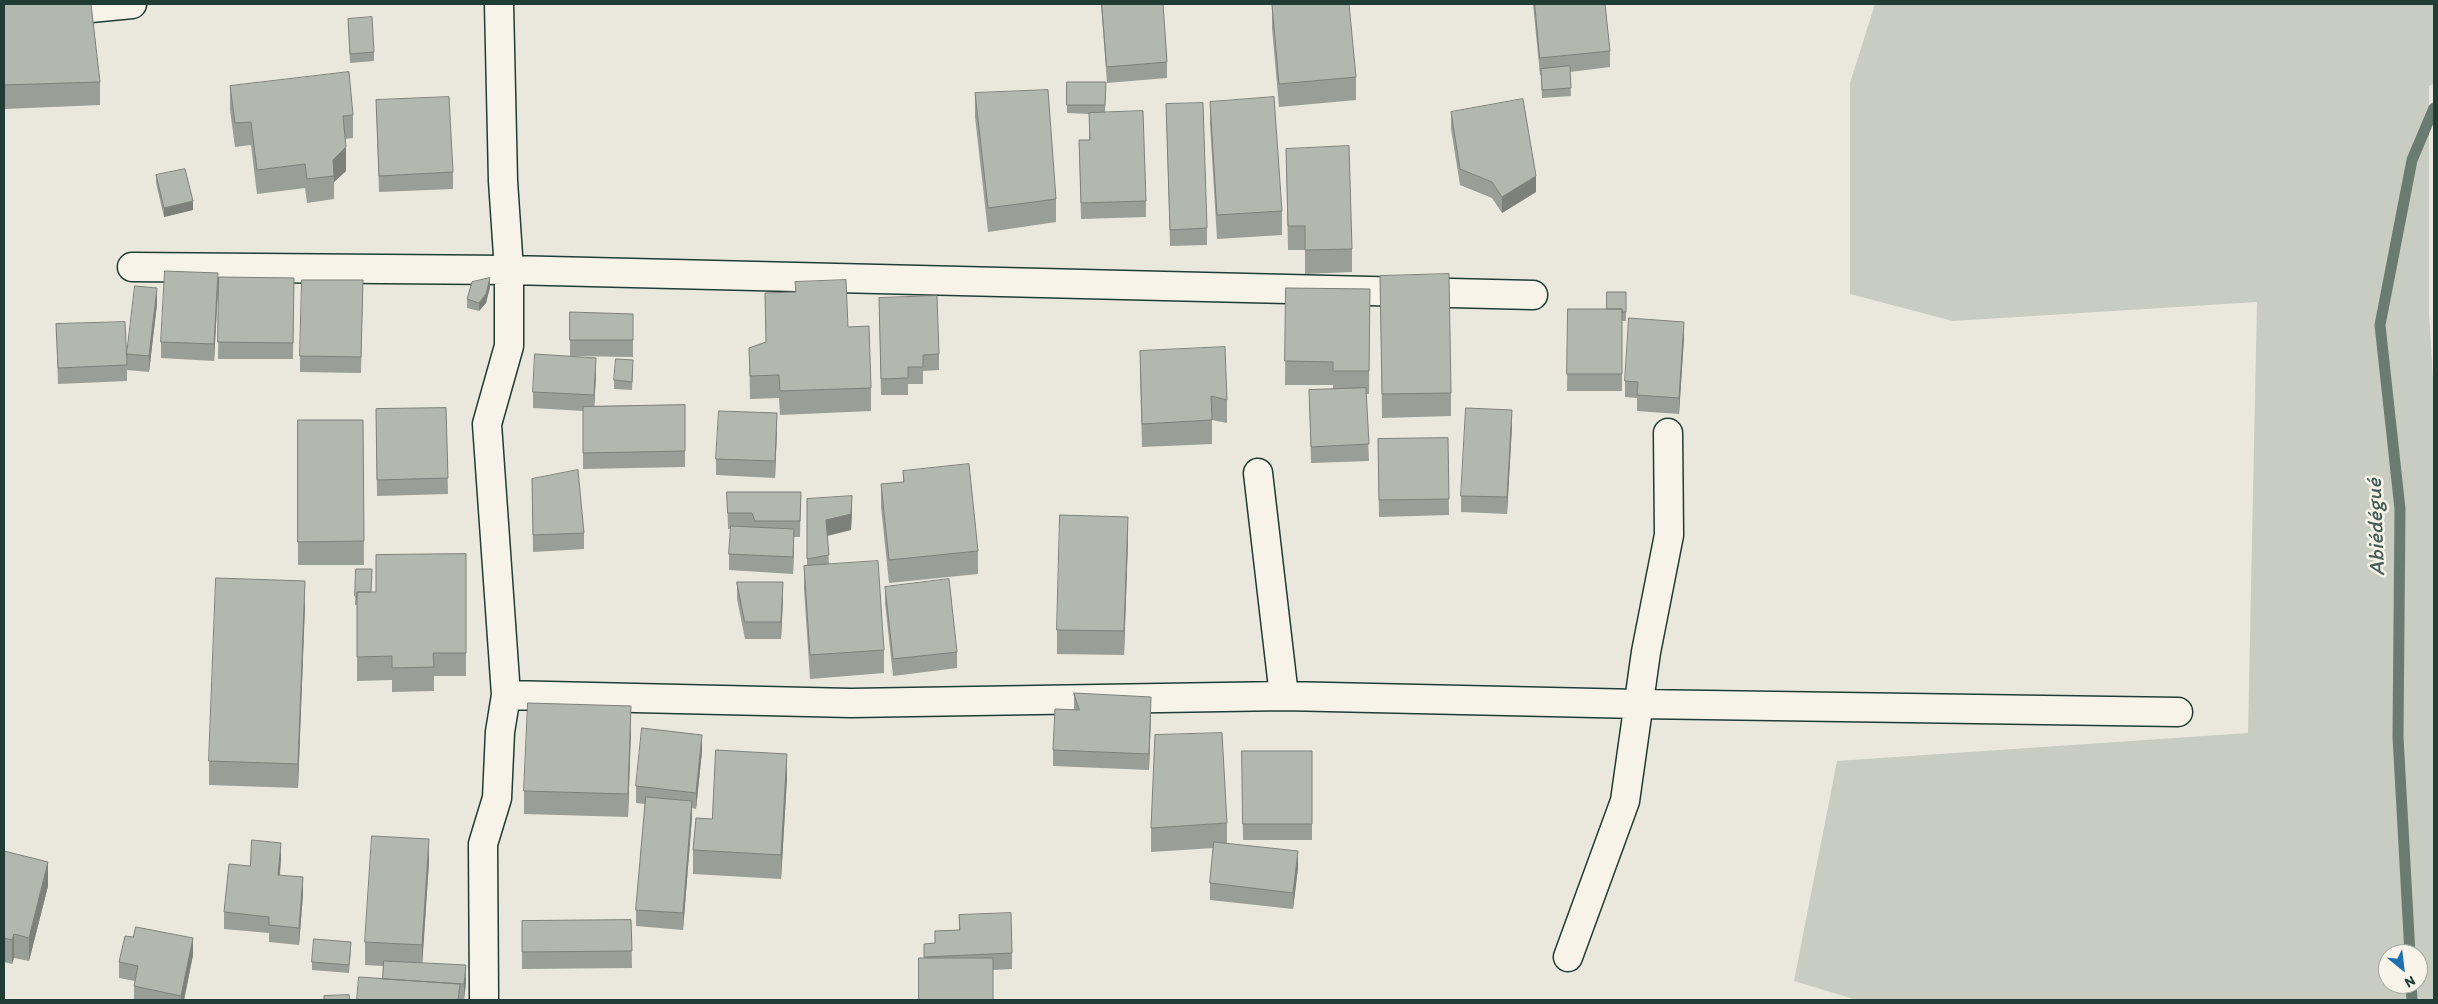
<!DOCTYPE html>
<html>
<head>
<meta charset="utf-8">
<style>
  body { margin:0 }
  #map { position:relative; width:2438px; height:1004px; overflow:hidden; background:#eae8dd; font-family:Itim,sans-serif }
  canvas { display:block }
  .frame { position:absolute; inset:0; border:5px solid #1f3d34; pointer-events:none }
  .north { position:absolute; left:2378px; top:944px; width:50px; height:50px; box-sizing:border-box; background:#f7f3e8; border:1px solid #a1aaa0; border-radius:50%; rotate:151deg; font-size:14px; font-weight:700; line-height:20px; text-align:center; color:#1f3d34 }
  .north::after { content:''; display:block; margin:auto; width:18px; height:22px; background:#1f6fb2; clip-path:polygon(50% 0,100% 100%,50% 72%,0 100%) }
</style>
</head>
<body>
<div id="map">
<canvas width="2438" height="1004"></canvas>
<div class="frame"></div>
<div class="north">N</div>
</div>
<script>
const ctx = document.querySelector('canvas').getContext('2d');
ctx.lineJoin = 'round';
function fillPath(path, color) {
  ctx.fillStyle = color;
  ctx.fill(path, 'evenodd');
}
function stroke(path, color, width, dash) {
  ctx.strokeStyle = color;
  ctx.lineWidth = width;
  ctx.lineCap = dash ? 'butt' : 'round';
  ctx.setLineDash(dash || []);
  ctx.stroke(path);
}
function write(font, color, halo, rows, align = 'center') {
  ctx.font = font + ' Itim,sans-serif';
  ctx.lineWidth = 5;
  ctx.setLineDash([]);
  ctx.textBaseline = 'middle';
  ctx.strokeStyle = halo;
  ctx.fillStyle = color;
  for (const [text, x, y, turn = 0] of rows) {
    ctx.save();
    ctx.translate(x, y);
    ctx.rotate((+turn || 0) * Math.PI / 180);
    ctx.textAlign = isNaN(turn) ? turn : align;
    if (halo) ctx.strokeText(text, 0, 0);
    ctx.fillText(text, 0, 0);
    ctx.restore();
  }
}
const green = new Path2D(`
  M1875,4H2434V84L2429,86V314L2434,394V1000H1857L1794,981L1837,761L2248,733L2257,302L1953,321L1850,294V83ZM2388,954H2418V984H2388Z`);
const stream = new Path2D(`
  M2410,954L2398,737L2400,509L2380,325L2412,160L2434,108
  M2411,984L2412,1000`);
const minor = new Path2D(`
  M499,4L503,181L509,270V346L487,424L506,695
  M4,9L70,10L132,4
  M132,267L509,270L1533,295
  M1258,473L1284,696
  M1568,957L1625,801L1646,652L1669,535L1668,433
  M484,1000L483,844L497,798L500,732L506,695L851,703L1284,696L1639,704L2178,712`);
const wall = new Path2D(`
  M4,4L100,82V105L4,109Z
  M1101,4H1163L1167,62V78L1107,83Z
  M1533,4H1605L1610,51V67L1570,72L1571,96L1542,98L1541,75H1540Z
  M1272,5L1356,77V100L1279,107L1272,28Z
  M348,19L374,52V61L350,63Z
  M1067,82H1106L1105,113L1146,201V217L1081,219L1079,140H1089V114L1067,113Z
  M230,86L353,115V138L345,139L346,171L334,182V199L307,203L305,188L257,194L251,145L235,147L230,110Z
  M975,93L1056,199V222L988,232L975,117Z
  M376,100L453,172V189L379,192Z
  M1210,102L1282,211V235L1217,239L1210,125Z
  M1166,104L1207,228V245L1170,246Z
  M1451,112L1536,192L1502,213L1492,198L1460,185L1451,129Z
  M1286,149L1352,249V272L1305,274V250H1288Z
  M156,175L193,210L164,217L156,183Z
  M1380,276L1451,393V416L1382,418Z
  M219,277L294,278L293,359H218Z
  M363,280L361,373L300,372V356Z
  M490,287L486,303L479,311L467,308V299Z
  M1286,288L1370,289L1369,394H1366L1369,461L1311,463L1309,390L1333,389V385H1285Z
  M218,289L214,361L161,358V342Z
  M1626,292V321H1622V391H1567L1568,309H1607Z
  M765,293L848,327L871,388V411L780,415L779,398L750,399L749,348L766,342Z
  M879,298L939,354V370L923,371V384H908V395H881Z
  M157,304L149,372L127,370V354Z
  M570,312L633,330V357L570,356Z
  M56,324L127,365V381L58,384Z
  M1684,338L1679,414L1637,411V398L1625,397V381Z
  M1140,351L1227,400V423L1212,420V444L1142,447L1140,374Z
  M633,368L632,390L614,389V380Z
  M596,375L594,406L685,405V467L583,469V411L533,408V392Z
  M446,408L448,494L377,496L376,409Z
  M298,420H363L364,565H298Z
  M1512,426L1507,514L1461,512V496Z
  M777,429L775,478L716,475V459Z
  M1448,438L1449,515L1379,517L1378,439Z
  M903,471L978,551V574L889,583L881,507V484L903,482Z
  M532,479L584,533V549L533,552Z
  M727,492H801L800,537H794L793,574L729,570V554L731,529H728Z
  M807,499L852,512L851,530L827,536L829,564L884,650V673L810,679L804,589V566L807,565Z
  M1128,540L1124,655L1057,654V630Z
  M466,554V676H434V691L392,692V680L357,681V605H355L356,569L371,592H376V555Z
  M737,582L783,598L781,639H745L737,599Z
  M885,587L957,652V668L893,676L885,603Z
  M305,605L298,788L209,785V761Z
  M1074,693L1151,713L1149,770L1053,766V750L1074,710Z
  M631,729L628,817L524,814V791Z
  M702,751L696,809L692,808V817L683,930L636,926V910L645,804L636,803V786Z
  M1242,751H1312V840H1243Z
  M787,778L781,879L693,874V850L712,819Z
  M1227,823V843L1298,868L1293,909L1210,900V883L1213,848L1151,852V828Z
  M4,851L48,886L29,961L14,958L12,964L4,962Z
  M281,859L280,875L303,894L299,945L269,942V933L224,929V912L250,866Z
  M429,862L422,963L466,982L464,1000H357L383,979V966L365,965V942Z
  M959,915L1012,953V969L993,970L924,958V944H935V931L959,930Z
  M631,920L632,968L522,969V921Z
  M351,950L349,973L312,970V962Z
  M193,955L184,1000H134V986L135,981L119,978V962Z`);
const shadedWall = new Path2D(`
  M346,147V171L334,182L333,160Z
  M1536,176V192L1502,213V197Z
  M193,201V210L164,217V208Z
  M218,273V289L214,361V344Z
  M490,278V287L486,303L479,311V303Z
  M157,288V304L149,372V356Z
  M1684,322V338L1679,414V398Z
  M596,358V375L594,412V395Z
  M1512,410V426L1507,514V497Z
  M777,413V429L775,478V461Z
  M852,496V512L851,530L826,536V520Z
  M1128,517V540L1124,655V631Z
  M794,529V545L793,574V557Z
  M305,581V605L298,788V764Z
  M783,582V598L781,639V622Z
  M1151,697V713L1149,770V754Z
  M631,706V729L628,817V794Z
  M702,735V751L696,809V793Z
  M787,754V778L781,879V855Z
  M692,801V817L683,930V913Z
  M429,839V862L422,968V945Z
  M281,843V859L278,891V875Z
  M1298,851V868L1293,909V893Z
  M48,862V886L29,961V938Z
  M303,877V894L299,945V928Z
  M14,934V958L12,964V940Z
  M193,938V955L184,1000H181V996Z
  M466,965V982L464,1000V984Z`);
const building = new Path2D(`
  M4,4H91L100,82L4,85Z
  M1102,4H1163L1167,62L1107,67Z
  M1281,4H1349L1356,77L1279,84L1272,5Z
  M1535,4H1605L1610,51L1540,58Z
  M372,17L374,52L350,54L348,19Z
  M1570,66L1571,88L1542,90L1541,69Z
  M349,72L353,115L343,116L346,147L333,160L334,176L307,179L305,164L257,170L251,122L235,123L230,86Z
  M1067,82H1106L1105,105H1067Z
  M1048,90L1056,199L988,208L975,93Z
  M449,97L453,172L379,176L376,100Z
  M1274,97L1282,211L1217,215L1210,102Z
  M1523,99L1536,176L1502,197L1492,182L1460,169L1451,112Z
  M1203,103L1207,228L1170,230L1166,104Z
  M1143,111L1146,201L1081,203L1079,140H1090L1089,113Z
  M1349,146L1352,249L1305,250V226H1288L1286,149Z
  M185,169L193,201L164,208L156,175Z
  M165,271L218,273L214,344L161,342Z
  M1449,274L1451,393L1382,394L1380,276Z
  M219,277L294,278L293,343L218,342Z
  M490,278L486,294L479,303L467,299L472,282Z
  M302,280H363L361,357L300,356Z
  M846,280L848,327L869,326L871,388L780,391L779,375L750,376L749,348L766,342L765,293L796,292L795,282Z
  M135,286L157,288L149,356L127,354Z
  M1286,288L1370,289L1369,371H1333V362L1285,361Z
  M1607,292H1626V312H1622V309H1607Z
  M937,296L939,354L923,355V367H908V378L881,379L879,298Z
  M1568,309H1622V374H1567Z
  M570,312L633,314V340H570Z
  M1629,318L1684,322L1679,398L1637,395L1638,382L1625,381Z
  M125,322L127,365L58,368L56,324Z
  M1225,347L1227,400L1211,396L1212,420L1142,424L1140,351Z
  M535,354L596,358L594,395L533,392Z
  M616,359L633,360L632,382L614,380Z
  M1366,388L1369,444L1311,447L1309,390Z
  M685,405V451L583,453V407Z
  M446,408L448,478L377,480L376,409Z
  M1466,408L1512,410L1507,497L1461,496Z
  M719,411L777,413L775,461L716,459Z
  M298,420H363L364,541L298,542Z
  M1448,438L1449,499L1379,500L1378,439Z
  M969,464L978,551L889,560L881,484L904,482L903,471Z
  M578,470L584,533L533,535L532,479Z
  M727,492H801L800,521H755L752,513H728Z
  M852,496L851,514L826,520L829,555L807,559V499Z
  M1060,515L1128,517L1124,631L1057,630Z
  M731,526L794,529L793,557L729,554Z
  M466,554V653H433L434,667L392,668V656L357,657V592H376V555Z
  M878,561L884,650L810,655L804,566Z
  M356,569H372L371,592H357V597L355,596Z
  M216,578L305,581L298,764L209,761Z
  M949,579L957,652L893,659L885,587Z
  M737,582H783L781,622H745Z
  M1074,693L1151,697L1149,754L1053,750L1055,709L1079,710Z
  M528,703L631,706L628,794L524,791Z
  M642,728L702,735L696,793L636,786Z
  M1222,733L1227,823L1151,828L1155,735Z
  M716,750L787,754L781,855L693,850L696,818L712,819Z
  M1242,751H1312V824H1243Z
  M646,797L692,801L683,913L636,910Z
  M372,836L429,839L422,945L365,942Z
  M252,840L281,843L278,875L303,877L299,928L269,925V917L224,912L229,864L250,866Z
  M1214,842L1298,851L1293,893L1210,883Z
  M4,851L48,862L29,938L14,934L12,940L4,938Z
  M1011,913L1012,953L924,957V944L935,943V931L960,930L959,915Z
  M631,920L632,951L522,952V921Z
  M136,927L193,938L181,996L134,986L138,966L119,962L125,936L133,937Z
  M314,939L351,942L349,965L312,962Z
  M919,958H993V1000H919Z
  M384,961L466,965L464,984L383,979Z
  M359,977L460,984L458,1000H357Z
  M349,995L350,1000H324V996Z`);
const waterNames = [
  ["Abiédégué",2377,527,-92]
];
fillPath(green, '#c8ccc1');
stroke(stream, '#6a7c72', 11);
stroke(minor, '#1f3d34', 31);
stroke(minor, '#f7f3e8', 28);
fillPath(wall, '#999e96');
fillPath(shadedWall, '#7d817a');
fillPath(building, '#b2b8ae');
stroke(building, '#7d817a', 1);
write('italic 22px', '#445c53', '#f7f3e8', waterNames);
</script>
</body>
</html>
